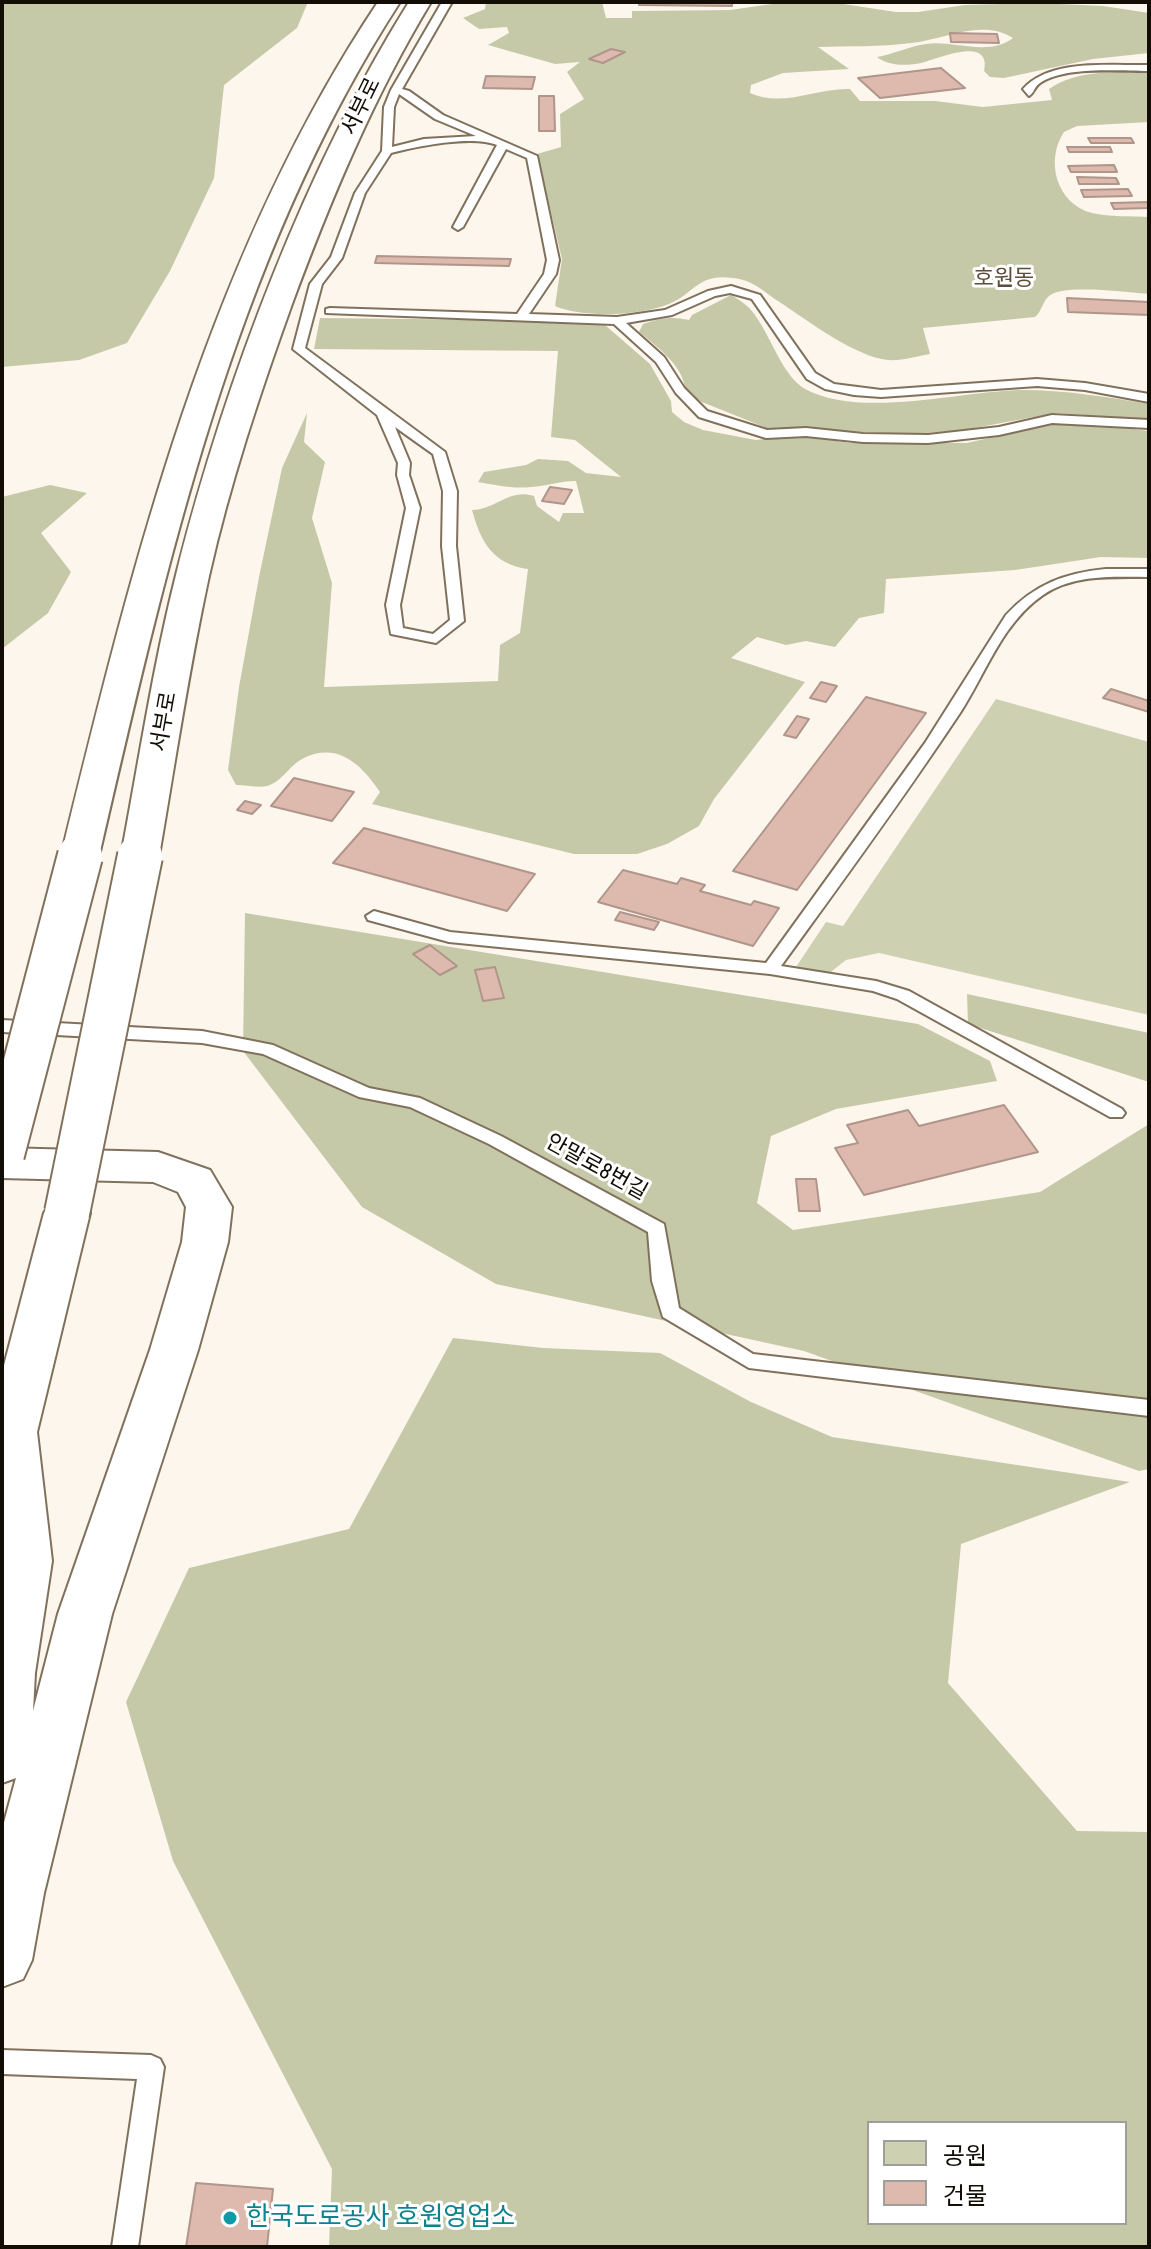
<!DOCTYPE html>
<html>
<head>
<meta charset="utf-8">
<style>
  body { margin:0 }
  #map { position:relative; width:1151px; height:2249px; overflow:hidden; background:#fdf6ed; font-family:"Roboto Condensed","Noto Sans KR",sans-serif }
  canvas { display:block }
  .frame { position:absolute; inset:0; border:4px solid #120d05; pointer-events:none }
  .legend { position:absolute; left:867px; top:2121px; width:260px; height:104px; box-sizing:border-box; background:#fff; border:2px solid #a09e9b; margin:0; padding:10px 14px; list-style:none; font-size:24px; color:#120d05 }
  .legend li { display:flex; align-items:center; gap:16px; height:40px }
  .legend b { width:40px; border:2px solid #a09e9b }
</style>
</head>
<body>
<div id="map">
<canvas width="1151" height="2249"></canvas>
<div class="frame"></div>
<ul class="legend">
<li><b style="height:22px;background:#ced1b1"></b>공원</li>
<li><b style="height:22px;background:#ddbaad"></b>건물</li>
</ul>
</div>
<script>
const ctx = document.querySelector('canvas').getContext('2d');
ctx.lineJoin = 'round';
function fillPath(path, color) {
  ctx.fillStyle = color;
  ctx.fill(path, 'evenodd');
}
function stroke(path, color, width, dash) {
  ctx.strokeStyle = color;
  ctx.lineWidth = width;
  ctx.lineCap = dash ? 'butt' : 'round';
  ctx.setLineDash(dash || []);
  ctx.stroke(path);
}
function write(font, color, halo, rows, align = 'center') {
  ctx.font = font + ' "Roboto Condensed","Noto Sans KR",sans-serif';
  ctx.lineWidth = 6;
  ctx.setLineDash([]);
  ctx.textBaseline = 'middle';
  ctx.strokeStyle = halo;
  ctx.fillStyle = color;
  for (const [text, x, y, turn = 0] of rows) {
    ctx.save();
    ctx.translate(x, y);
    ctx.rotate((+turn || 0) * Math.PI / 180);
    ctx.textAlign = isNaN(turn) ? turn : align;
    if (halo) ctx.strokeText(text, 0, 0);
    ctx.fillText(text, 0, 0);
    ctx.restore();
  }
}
const green = new Path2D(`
  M996,699L1149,742V1015L879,953L846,960L827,975L796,967L826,922L843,926Z`);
const forest = new Path2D(`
  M2,2H308L297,28L224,85L214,178L170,271L127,343L79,360L2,367Z
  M486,2H602L606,18H632V11L730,10L786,2H830L896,12H918L965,5L1038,3L1103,6L1149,13V53L1093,59L1004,78L990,77L984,71C992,34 935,60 921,63C907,66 888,66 877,57C894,54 910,46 926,44C954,40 988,57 1013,38C982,18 943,40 911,43C880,47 849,46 818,47L849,69L783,73L751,85L750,93C782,108 816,88 850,89L860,101H935L983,107L1052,100L1049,89C1078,69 1115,73 1149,71V122L1077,126L1064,132C1045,160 1056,204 1092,213C1110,217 1131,216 1149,217V294C1129,293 1061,283 1048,297C1042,303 1042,311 1035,317L923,328L930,354C917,356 902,361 888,360C856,357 808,321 781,303C765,293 754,280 733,278C698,273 695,293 669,304C640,316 582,318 555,306L562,259L537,154L561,147L560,114L584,99L567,72L580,62L555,64L488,45L509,33L507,27L479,29L463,18L485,9Z
  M731,295C738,299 746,304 751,310C770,332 781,375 805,389C861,419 960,391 1022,390C1065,390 1107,397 1149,404V419L1056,413L963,430L915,434L769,429L697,400L685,390C684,366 657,347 639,332L643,324C660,318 672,316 689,320L692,315Z
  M320,318L499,320L605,325L650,364L671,401L672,412L684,422L703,430L756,440L795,435L849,443H967L1050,424L1081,423L1149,431V558L1101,557L1015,570L886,579L884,613L859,618L835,647L806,641L786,645L757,637L731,658L805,682L714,799L699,826L667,844L637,854H574L372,804L380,792C361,764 337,741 302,759C289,766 283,781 267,786C258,788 246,785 236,785L228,770L239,687L259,577L282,468L307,413L304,442L325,462L312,518L332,583L324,687L498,681L500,645L520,633L528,569C493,564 481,543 472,510C497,509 509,488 534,496L537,506L559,522L563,513H584L576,481C560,481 546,486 531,487C513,489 496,485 478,482L484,472L526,465L538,459L568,461L586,473L621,477L575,440L551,437L558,351L314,349Z
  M50,485L87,493L41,533L71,572L48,613L2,649V497Z
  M245,913L918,1024L990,1061L997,1081L836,1109L771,1136L757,1203L793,1230L1040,1192L1149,1124V1469L1139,1471L804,1351L496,1284L362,1207L243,1051Z
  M967,994L1149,1033V1082L968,1024Z
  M453,1338L543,1348L660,1353L751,1402L832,1437L1130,1482L961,1544L948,1683L1077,1831L1149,1832V2247H329L332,2169L173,1861L126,1702L189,1568L349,1529ZM869,2123H1125V2223H869Z`);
const building = new Path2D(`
  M639,2H732V6L639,5Z
  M950,33L997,34L999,43L951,42Z
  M611,49L625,52L603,63L589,59Z
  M941,68L965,88L880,98L858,78Z
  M486,76L535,77L532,89L483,88Z
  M539,96H554L555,131H539Z
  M1088,138H1131L1134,143H1091Z
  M1067,147H1110L1112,152H1069Z
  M1114,165L1117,172H1071L1068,166Z
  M1077,177L1116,178L1119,184H1079Z
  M1128,189L1132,196L1084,197L1081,190Z
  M1149,202V208L1114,209L1111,203Z
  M377,256L511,259L509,266L375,263Z
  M1067,298L1149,302V315L1068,312Z
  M550,487L572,490L564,504L542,501Z
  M821,682L837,686L826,702L810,698Z
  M1111,689L1149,701V712L1103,698Z
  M866,697L926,713L797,890L733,871Z
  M797,716L809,719L796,738L784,735Z
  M294,778L354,792L332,821L271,806Z
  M245,801L261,805L252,814L237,810Z
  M364,828L535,874L507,911L333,863Z
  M623,870L677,884L681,878L705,885L700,891L751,905L754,901L779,908L753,946L598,902Z
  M620,912L659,922L654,930L615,920Z
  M430,945L457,966L440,975L413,954Z
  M495,967L504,998L483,1001L475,970Z
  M1004,1105L1038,1152L864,1195L835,1148L858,1143L847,1125L908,1110L919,1126Z
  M796,1179H816L820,1211H799Z
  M196,2183L273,2189L267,2247H186Z`);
const lane = new Path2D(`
  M442,2H452L402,89L409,91L443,115L537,156L559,260L556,274L529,314L617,317L665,310L708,291L731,286L760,295L815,373L834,384L881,390L1037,379L1085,383L1149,394V402L1085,390L1037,386L881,397L854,395L825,389L807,379L752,299L730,293L715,296L672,315L626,323L664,357L684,388L707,411L767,430L806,428L863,434L928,435L999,427L1052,415L1149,420V428L1052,423L999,435L928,443L863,442L806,436L766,438L699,417L676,393L656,362L614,324L326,313V309L330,308L517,314L544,274L547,260L527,158L506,149L463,227L458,230L453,227L497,145C472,135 419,146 391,153L365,193L342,258L322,284L305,348L445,452L457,491L456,546L464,621L436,643L391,634L386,605L406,508L397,475L398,463L377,415L293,349L310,284L331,257L355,193L382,151L384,107L391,90ZM399,94L435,119L476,136L424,139L392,147L394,107ZM395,427L433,454L443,491L442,546L450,620L433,634L403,628L400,605L420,508L409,475L410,463Z
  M1149,65V71C1119,71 1066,66 1040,83C1033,88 1035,92 1029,96L1023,89C1051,58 1110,66 1149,65Z
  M1106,569H1149V577C1114,577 1074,574 1043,595C1002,623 986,673 960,713C903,799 842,882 781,966L876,981L909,991L1122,1109L1125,1113L1122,1117H1110L897,999L873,991L770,974L449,942L368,920L366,916L374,911L450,932L766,963L925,743L1006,615C1035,584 1065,573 1106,569Z
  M2,1020L202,1031L273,1045L369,1088L420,1098L501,1136L664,1224L679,1308L753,1354L1149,1400V1416L749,1368L663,1317L652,1281L648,1232L489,1144L410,1107L359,1097L263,1054L202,1043L2,1032Z
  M2,2050L151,2055L160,2059L164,2067L138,2247H112L137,2079L2,2074Z`);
const highway = new Path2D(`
  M378,2H400C234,258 167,563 99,856L94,864L80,868L66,864L61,856C133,562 207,258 378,2Z
  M409,2H431C373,98 331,199 292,304C260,393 230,483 209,576C189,668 175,763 159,856L154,864L140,868L126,864L121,856C139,761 153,665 177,571C225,382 305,168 409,2Z
  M2,1148L158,1152L210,1170L232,1207L228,1242L198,1350L112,1614L44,1893L32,1960L23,1979L2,1987V1830L16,1778L2,1783V1373L44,1213L51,1202L67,1197L83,1202L90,1213L37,1432L52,1561L35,1673L33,1711L58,1614L150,1350L182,1242L186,1207L178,1192L153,1182L2,1178Z`);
const highwayBridge = new Path2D(`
  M2,1154L80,856
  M67,1213L140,856`);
const markers = [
  [230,2218,8,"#0f9aa8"]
];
const streetNames = [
  ["서부로",362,107,-64],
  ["서부로",165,722,-80],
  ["안말로8번길",596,1168,29]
];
const farQuarternames = [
  ["호원동",1004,279]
];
const nearCulturenames = [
  ["한국도로공사 호원영업소",246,2218]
];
fillPath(green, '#ced1b1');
fillPath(forest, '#c6c9a8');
fillPath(building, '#ddbaad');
stroke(building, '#b0958a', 2);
stroke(lane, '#80715c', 4);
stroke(highway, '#80715c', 4);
fillPath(lane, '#fff');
fillPath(highway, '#fff');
stroke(highwayBridge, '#80715c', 48, []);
stroke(highwayBridge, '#fff', 44);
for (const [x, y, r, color] of markers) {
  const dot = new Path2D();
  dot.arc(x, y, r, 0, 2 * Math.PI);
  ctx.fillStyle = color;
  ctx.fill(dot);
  stroke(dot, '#fff', 3);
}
write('22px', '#120d05', '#fff', streetNames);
write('22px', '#5b4e3a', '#fff', farQuarternames);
write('26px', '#0d838f', '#fff', nearCulturenames, 'left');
</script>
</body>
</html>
